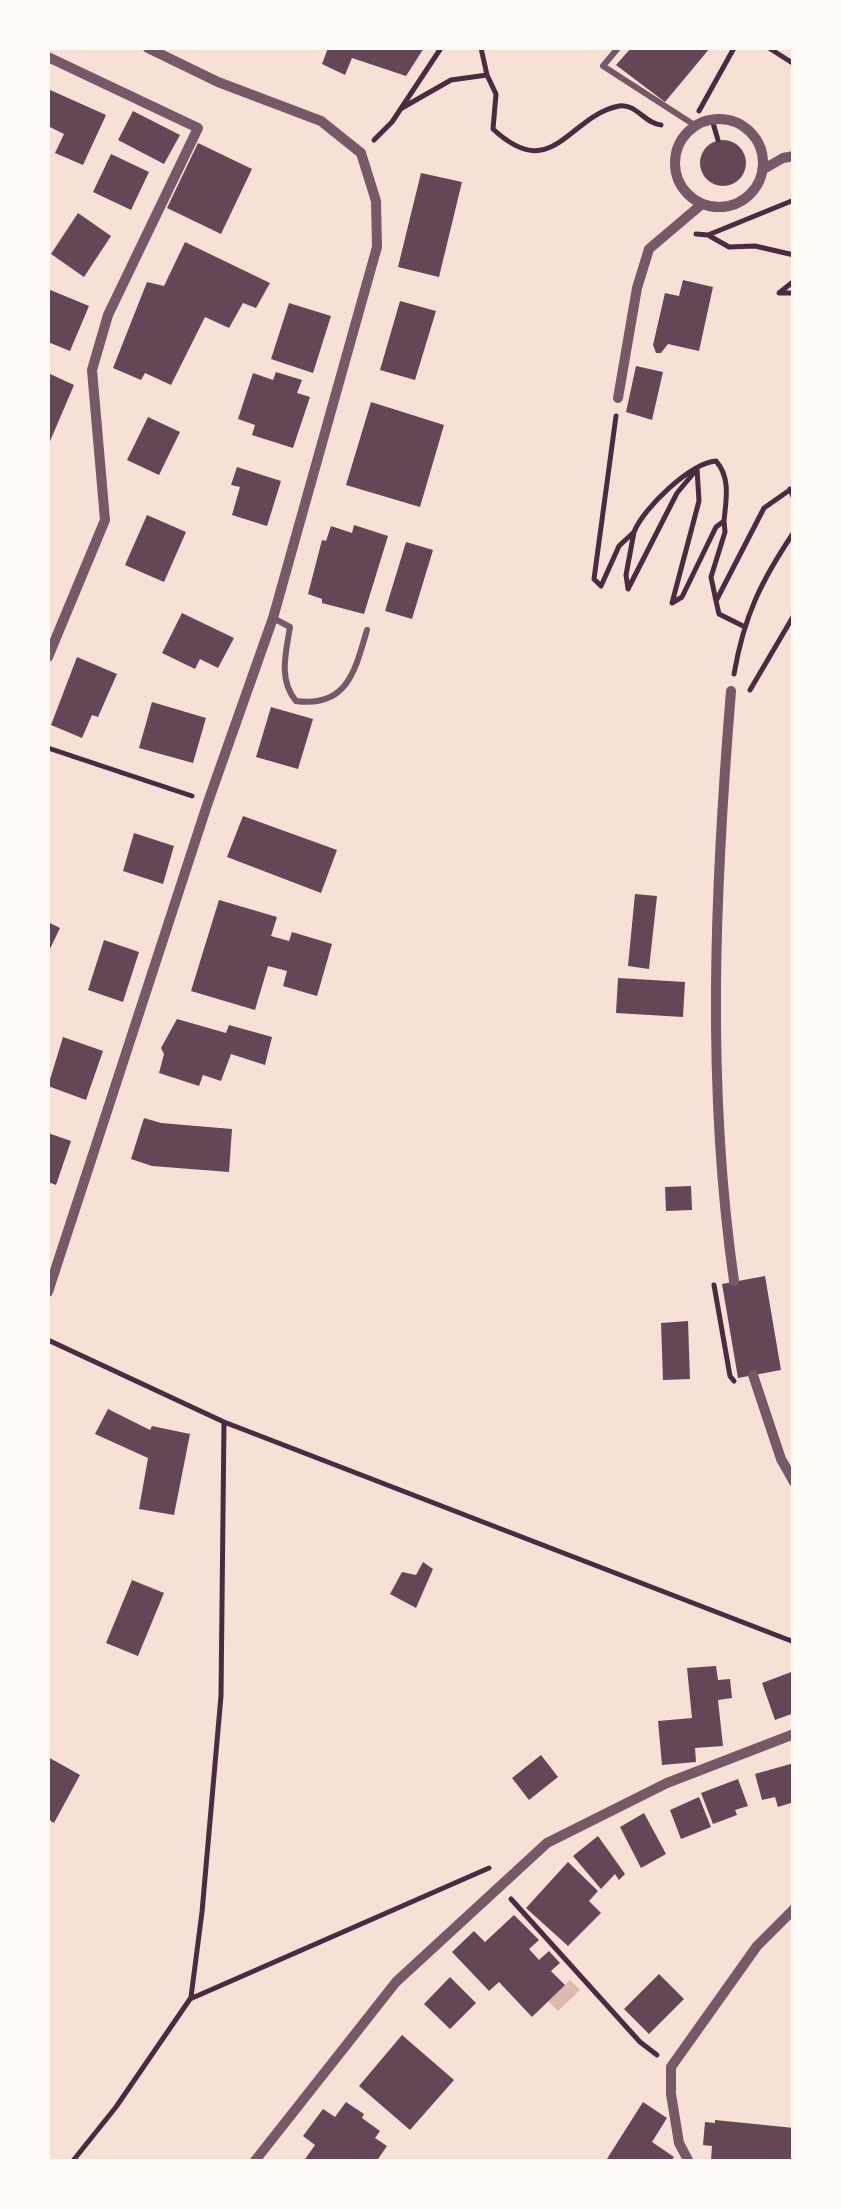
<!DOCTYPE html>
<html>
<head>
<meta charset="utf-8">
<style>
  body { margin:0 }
  #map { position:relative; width:841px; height:2209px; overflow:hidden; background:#f7e1d7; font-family:"Golos Text",sans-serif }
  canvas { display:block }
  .frame { position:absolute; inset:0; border:50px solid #fffaf5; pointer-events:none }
</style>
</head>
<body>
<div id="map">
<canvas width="841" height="2209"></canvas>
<div class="frame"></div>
</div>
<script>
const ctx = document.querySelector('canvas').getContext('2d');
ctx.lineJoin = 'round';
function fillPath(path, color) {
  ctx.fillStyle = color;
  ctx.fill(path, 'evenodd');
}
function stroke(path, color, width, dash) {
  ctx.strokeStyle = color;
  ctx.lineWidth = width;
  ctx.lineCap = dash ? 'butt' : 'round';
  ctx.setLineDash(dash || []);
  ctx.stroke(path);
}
const water = new Path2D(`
  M570,1980L580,1990L558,2011L548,2001Z`);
const building = new Path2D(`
  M328,48H424L406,76L352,58L345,75L322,64Z
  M631,48H710L665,102L616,65Z
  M48,89L106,115L83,165L55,153L64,134L48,126Z
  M133,111L180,135L164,164L118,140Z
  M700 163a23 23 0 1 1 46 0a23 23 0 1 1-46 0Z
  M198,143L252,169L221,234L167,208Z
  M111,154L149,172L131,210L93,192Z
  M421,173L462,182L439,277L398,267Z
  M78,213L111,236L84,277L51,254Z
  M185,242L270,283L256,308L243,303L229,328L205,317L171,385L145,373L141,380L113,368L147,282L164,286Z
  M683,280L713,287L699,351L668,344L661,353H656L653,345L665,293L679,296Z
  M48,289L89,306L70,351L48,342Z
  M400,301L436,311L415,380L380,370Z
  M289,303L331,316L313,373L271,359Z
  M636,366L663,372L652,420L626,412Z
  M276,372L302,380L297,393L310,397L293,448L252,435L255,425L238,419L253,373L273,380Z
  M48,373L74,385L48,446Z
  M371,402L444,425L420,507L346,485Z
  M148,417L180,432L159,475L127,460Z
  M237,467L281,481L267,526L232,515L240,487L231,485Z
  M147,515L186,532L164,582L125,565Z
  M354,525L388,536L364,614L322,603V599L308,594L322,540L326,541L331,526L352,533Z
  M406,542L433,550L412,619L385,611Z
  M182,613L234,638L218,668L200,659L195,669L162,653Z
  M77,657L117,674L98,717L92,715L82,738L51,725Z
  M152,702L206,718L193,763L139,748Z
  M271,707L313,719L298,769L256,757Z
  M243,816L337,850L321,893L227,857Z
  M134,833L174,846L163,884L123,871Z
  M635,894L657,896L649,969L628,966Z
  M219,900L277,917L271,936L289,941L292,932L332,944L317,996L283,986L287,971L268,966L255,1010L191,991Z
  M48,922L60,928L48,953Z
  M104,940L139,952L123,1002L88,990Z
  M618,978L685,982L683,1017L616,1013Z
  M177,1019L226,1033L229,1025L272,1037L265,1065L231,1054L221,1081L203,1075L199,1086L159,1073L164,1054L161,1048Z
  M63,1037L103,1051L86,1100L48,1086Z
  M144,1118L161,1123L232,1129L229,1172L152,1166L131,1159Z
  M48,1133L71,1141L56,1185L48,1182Z
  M691,1186L692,1210L666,1211L665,1187Z
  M765,1276L781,1370L738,1378L722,1284Z
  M688,1321L690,1379L663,1380L661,1323Z
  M108,1409L150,1430L152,1426L190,1434L174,1515L139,1509L148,1458L95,1434Z
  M423,1562L433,1569L416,1608L390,1594L402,1572L416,1575Z
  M132,1580L164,1593L138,1656L106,1643Z
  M716,1666L718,1680L730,1679L732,1698L718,1700L723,1746L695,1748L696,1762L662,1765L658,1721L692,1718L687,1668Z
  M794,1671V1713L775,1720L762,1683Z
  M541,1755L558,1777L529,1800L512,1778Z
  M48,1757L80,1775L54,1823L48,1819Z
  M794,1763V1802L778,1807L775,1797L762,1800L755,1774Z
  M738,1779L748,1806L735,1810L737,1815L713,1824L701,1793Z
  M699,1797L711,1827L681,1839L670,1810Z
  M644,1813L666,1854L641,1868L620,1827Z
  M598,1836L625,1874L619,1880L615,1874L601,1889L573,1856Z
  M568,1862L598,1891L589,1901L601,1913L568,1946L526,1908Z
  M514,1915L539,1940L529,1949L539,1960L549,1951L560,1963L551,1971L565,1985L532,2017L499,1982L489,1991L452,1952L474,1931L485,1942Z
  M659,1974L684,1999L649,2034L624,2009Z
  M450,1977L476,2003L450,2029L424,2004Z
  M402,2035L454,2080L410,2130L359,2086Z
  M346,2102L364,2114L362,2118L380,2131L375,2138L387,2146L376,2162H303L315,2145L303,2136L323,2109L335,2117Z
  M643,2102L667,2118L652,2142L674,2157L671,2162H605Z
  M715,2120L794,2128V2162L711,2160L712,2146L703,2145L705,2122L715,2123Z`);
const path = new Path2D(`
  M481,48L487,75L496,94L493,129C553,185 568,116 619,106C636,103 645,124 661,125
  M769,48L794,64
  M402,108L451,80L487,75
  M699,111L734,48
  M713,123L718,140
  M374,140L392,122L441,48
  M696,234L708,235L729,247L755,246L794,255
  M708,235L794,200
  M794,281L779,293H794
  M616,416L594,579L601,586L619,546L634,532L626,575L628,589L677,493L697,469L699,501L672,603L682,597L716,527L724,521L725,532L711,577L716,601L764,508L794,487
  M790,489L794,499
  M634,532C644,507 691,463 716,461C731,478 726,500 724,521
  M716,601L719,614L743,626
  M734,674C744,616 761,581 794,532
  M750,690L794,615
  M48,748L192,796
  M714,1285L730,1376L734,1381
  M48,1340L224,1422L794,1642
  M511,1899L640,2042L657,2055
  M191,1997L202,1912L221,1696L224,1422
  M72,2162L116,2107L190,1999L489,1868`);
const service = new Path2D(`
  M618,48L603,66L696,126
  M273,618L290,627C286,652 278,680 296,701C347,708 355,671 367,630`);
const minor = new Path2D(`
  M48,57L198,128L108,315L92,370L105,520L48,657
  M675 163a44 44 0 1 1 88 0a44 44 0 1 1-88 0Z
  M762,170L783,158L794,156
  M618,398L637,288L649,249L702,204
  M731,691C715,887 706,1086 734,1281
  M48,1292L208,802L273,618L377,247L376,201L361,153L321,121L218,82L148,48
  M753,1375L781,1459L794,1482
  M254,2162L396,1982L547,1843L667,1783L794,1734
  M689,2162L679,2143L671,2094V2067L757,1946L794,1909`);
fillPath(water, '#dcb8b0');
fillPath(building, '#644757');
stroke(path, '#4a2c40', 5);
stroke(service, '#755966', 6);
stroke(minor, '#755966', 10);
</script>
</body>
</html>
